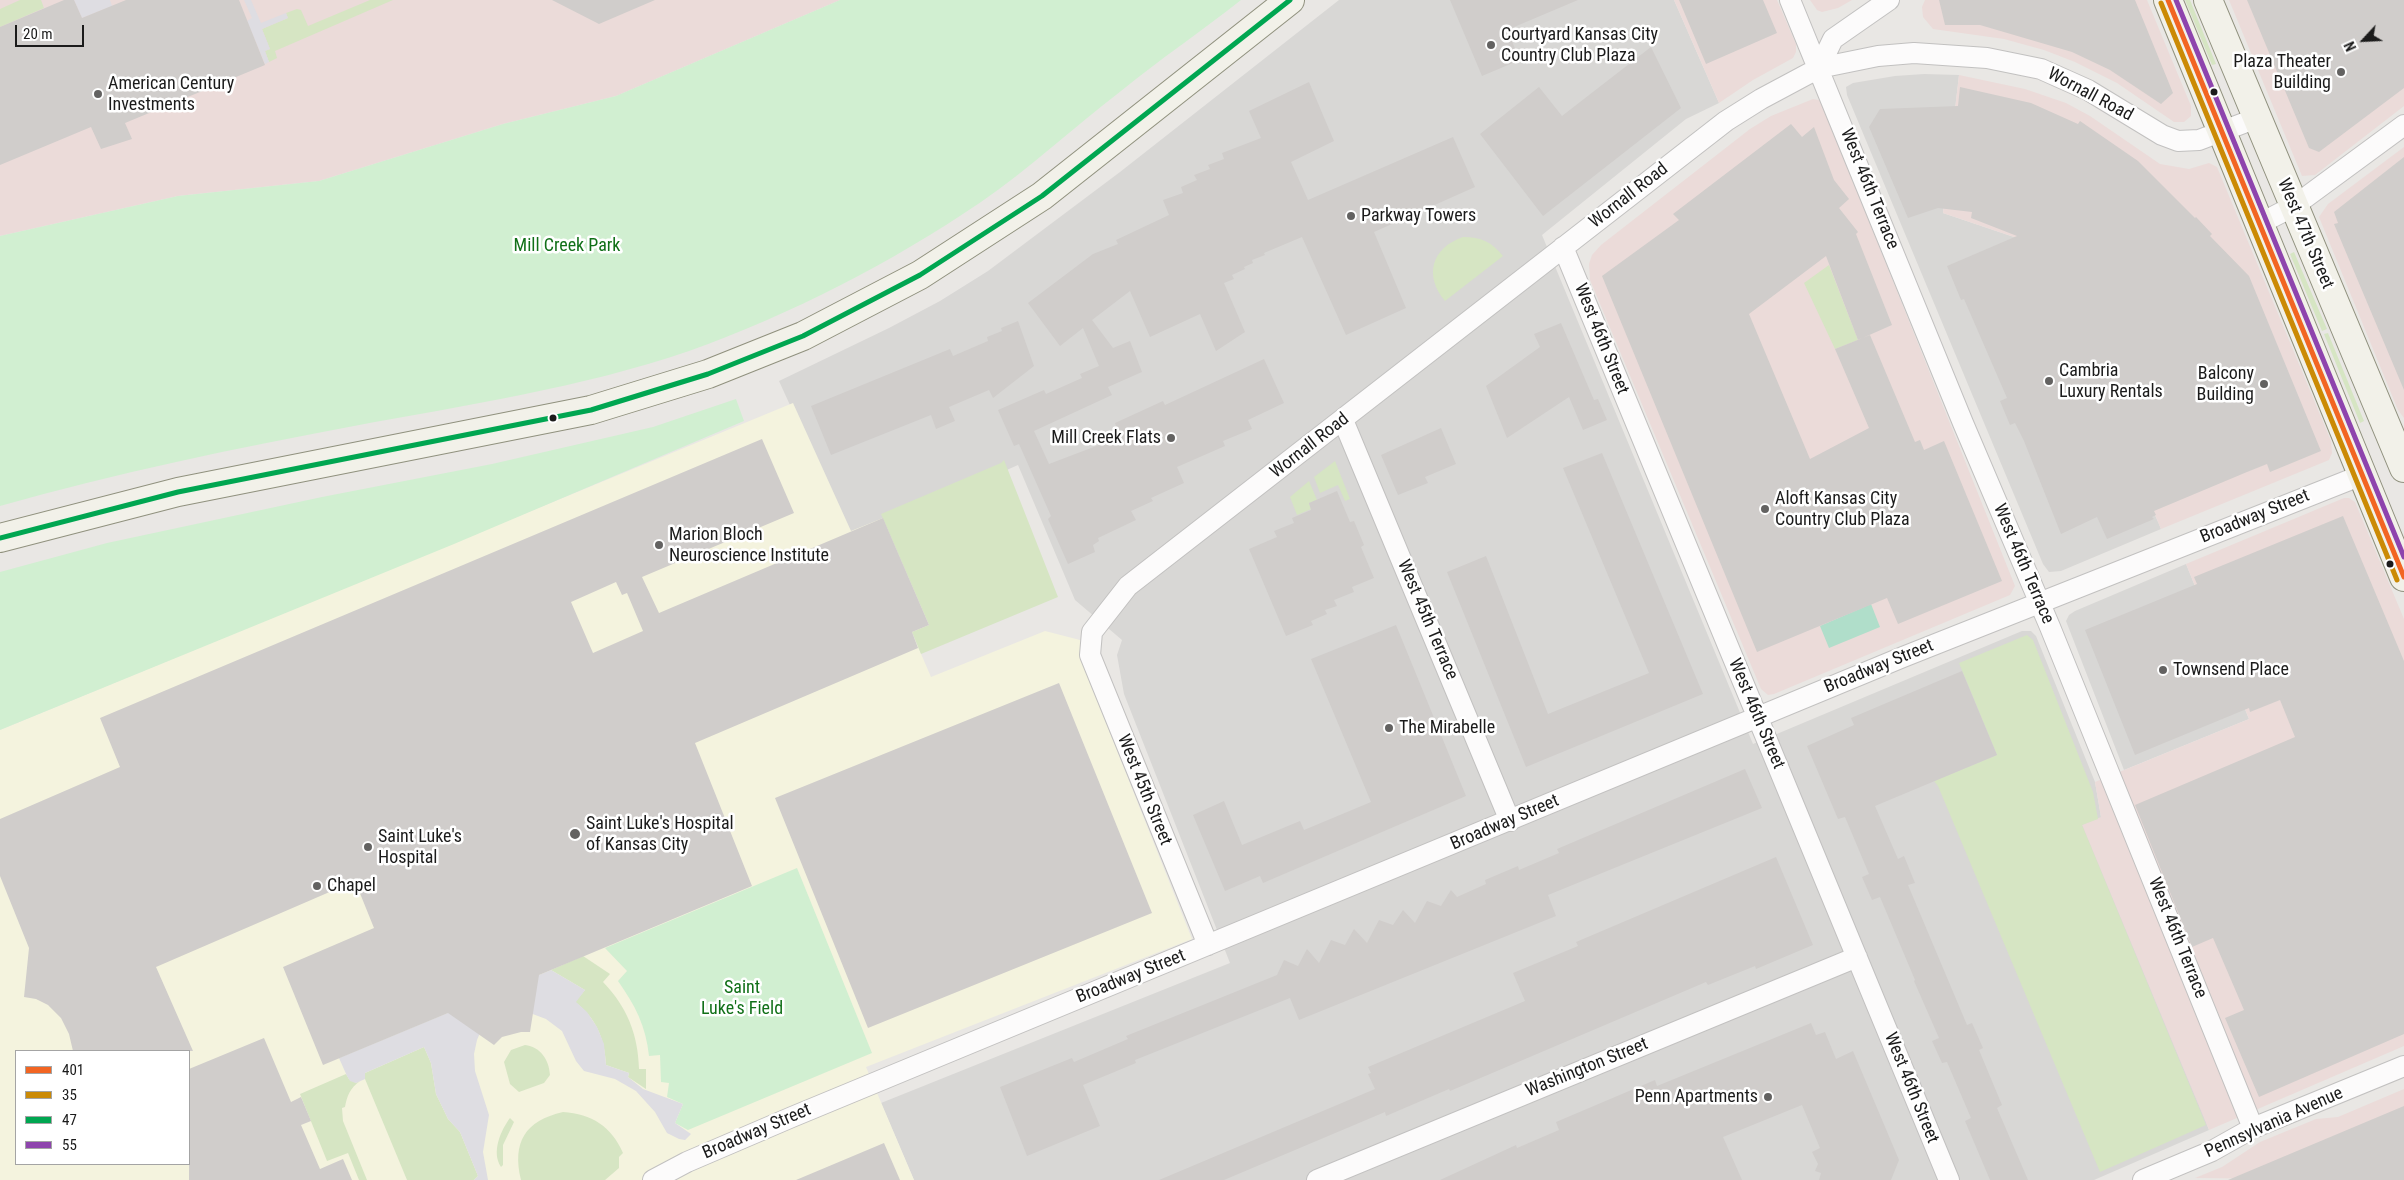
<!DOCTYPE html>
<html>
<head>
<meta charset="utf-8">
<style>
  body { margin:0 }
  #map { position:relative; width:2404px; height:1180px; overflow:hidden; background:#e9e7e4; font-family:"Roboto Condensed",sans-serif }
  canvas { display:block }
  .legend { position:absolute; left:15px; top:1050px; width:175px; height:115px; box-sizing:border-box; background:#fff; border:1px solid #a4a4a4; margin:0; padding:6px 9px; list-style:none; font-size:15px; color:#1b1b1b }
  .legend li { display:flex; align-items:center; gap:10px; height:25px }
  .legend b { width:25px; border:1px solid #a4a4a4 }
  .north { position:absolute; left:2339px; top:15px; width:50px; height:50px; -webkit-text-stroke:4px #fff; paint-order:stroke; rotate:245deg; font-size:14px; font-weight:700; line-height:20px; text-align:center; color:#1b1b1b }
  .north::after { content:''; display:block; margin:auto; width:18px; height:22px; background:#1b1b1b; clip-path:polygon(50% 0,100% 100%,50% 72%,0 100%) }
  .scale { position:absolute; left:15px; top:25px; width:69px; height:22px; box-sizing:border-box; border:2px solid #1b1b1b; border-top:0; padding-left:6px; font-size:15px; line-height:18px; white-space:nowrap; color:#1b1b1b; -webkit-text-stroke:4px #fff; paint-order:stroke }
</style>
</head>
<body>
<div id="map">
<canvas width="2404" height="1180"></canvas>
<ul class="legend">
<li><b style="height:6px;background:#f26522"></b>401</li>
<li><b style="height:6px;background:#cb8a05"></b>35</li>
<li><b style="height:6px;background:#00a651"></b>47</li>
<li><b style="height:6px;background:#8e44ad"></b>55</li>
</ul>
<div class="north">N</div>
<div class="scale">20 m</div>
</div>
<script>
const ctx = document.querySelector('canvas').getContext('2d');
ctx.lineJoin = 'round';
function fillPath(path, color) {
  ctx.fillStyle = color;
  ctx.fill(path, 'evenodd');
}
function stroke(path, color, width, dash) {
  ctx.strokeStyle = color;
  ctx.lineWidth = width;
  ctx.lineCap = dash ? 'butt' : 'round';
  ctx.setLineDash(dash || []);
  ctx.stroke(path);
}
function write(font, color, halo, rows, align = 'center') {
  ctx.font = font + ' "Roboto Condensed",sans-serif';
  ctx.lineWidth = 5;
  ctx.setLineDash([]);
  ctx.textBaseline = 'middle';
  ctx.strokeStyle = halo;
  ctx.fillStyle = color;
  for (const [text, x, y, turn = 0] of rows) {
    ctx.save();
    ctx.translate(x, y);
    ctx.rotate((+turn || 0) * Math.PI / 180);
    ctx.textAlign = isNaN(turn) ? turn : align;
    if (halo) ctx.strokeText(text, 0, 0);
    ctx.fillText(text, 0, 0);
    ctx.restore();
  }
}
const residential = new Path2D(`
  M1339,0H1674L1719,103L1686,119L1542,235L1753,744L2022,631H2031L2036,636L2095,782L2101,817L2209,1130L2094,1180H914L881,1103L1230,963L1124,694L1117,655L1122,640L1075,600L1018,465L851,539L779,381L889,328L940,301L988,271L1120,172Z
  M1924,74L1959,75L1943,213L2014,237L2048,263L2161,529L2061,571L2049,572L2043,564L1847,95L1846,87L1853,83L1895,76Z
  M2186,564L2249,719L2124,770L2066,621L2069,615L2075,611Z`);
const commercial = new Path2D(`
  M0,0H840L616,96L503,124L319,181L178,196L0,236Z
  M1674,0H1777L1796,44V52L1793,58L1753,80L1719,103Z
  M1810,0H1852L1838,8L1822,12L1817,10Z
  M1925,0H2147L2191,106V116L2184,122H2174L2117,83L2075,62L2044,50L2004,39L1933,29L1923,17L1922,7Z
  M2229,0H2404V106L2315,175L2302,176Z
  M1959,75L2025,89L2066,103L2090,116L2160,164L2189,169L2209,163L2217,167L2331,441L2332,453L2329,460L2161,529L2048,263L2014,237L1943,213Z
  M1813,99L1819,100L1823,106L2015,586L2010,595L1774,694L1768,695L1761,689L1590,280L1589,264L1592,255L1601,245L1750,129L1771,116Z
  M2404,147V418L2398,410L2319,217L2328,204Z
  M2344,498H2349L2355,502L2404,619V1046L2209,1130L2082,825L2101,817L2095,782L2249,719L2186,564Z
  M2404,1089V1180L2195,1178L2222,1167L2260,1142L2316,1119L2338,1117Z`);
const education = new Path2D(`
  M793,403L851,531L883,518L929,625L912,633L931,677L1045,631L1080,640L1086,673L1192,939L866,1067L914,1180H0V730ZM16,1051H189V1164H16Z`);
const grass = new Path2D(`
  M20,0H41L44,8L0,27V9Z
  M370,0H393L275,51L277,58L269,62L265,51L270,49L262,29L288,18L286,13L297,9L301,10L308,26Z
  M2185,0H2190L2216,64L2212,65Z
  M1463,237C1481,237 1492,242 1503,256L1445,301C1424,276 1431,248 1463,237Z
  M2294,252L2327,329L2322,331L2290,254Z
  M1829,265L1858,340L1835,349L1804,283Z
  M2328,333L2364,421L2360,423L2324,334Z
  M1004,460L1058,597L921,654L912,632L929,625L881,514L1001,463Z
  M1335,461L1350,499L1345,501L1338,485L1320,493L1314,477Z
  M1309,481L1317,500L1309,503L1311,509L1297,515L1290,497Z
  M2027,635L2033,640L2093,792L2098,819L2082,825L2206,1125L2100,1172L1938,786L1934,781L1997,755L1959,663Z
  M583,956L610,974L603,982C627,1007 638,1034 639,1069H646V1089L628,1077L629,1073L606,1065C605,1040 596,1017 575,1002L585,990L551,970Z
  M525,1045C541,1047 549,1060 550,1075L544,1083L519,1092L510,1084L504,1062L511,1050Z
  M424,1047L431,1063L436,1094L448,1119L460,1132L478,1176L474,1180H407L365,1079V1073Z
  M346,1074L349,1079L356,1083L360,1081C350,1088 347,1096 345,1107L342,1108L343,1121L367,1180H359L348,1153L327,1161L300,1094Z
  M563,1112C592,1114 611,1126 623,1153L619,1157V1168L605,1180H521C512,1142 525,1121 563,1112Z
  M510,1118L514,1122L503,1145V1165L501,1167C491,1152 501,1130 510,1118Z`);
const park = new Path2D(`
  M840,0H1241C1202,31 1160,59 1121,91C1074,127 1030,168 981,202C891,263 792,314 689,351C581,388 466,405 354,426C236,448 116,473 0,506V236L178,196L319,181L503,124L616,96Z
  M736,399L744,421L454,544L0,730V572L107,543L322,497L492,464L653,427Z
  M797,868L872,1053L688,1130L675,1123L683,1104L667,1097L669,1083L661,1082L660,1055L649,1056C646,1026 635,1005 618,981L627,971L605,948Z`);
const pitch = new Path2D(`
  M1871,604L1880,627L1829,648L1820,626Z`);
const plaza = new Path2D(`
  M74,0H110L112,6L82,18Z
  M244,0H251L261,23L286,13L288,18L262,29L270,49L265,51L269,62L265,64L247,21L252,18Z
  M551,970L585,990L576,1002L587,1012L597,1027L604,1044L606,1065L629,1073L628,1077L643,1089L683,1104L675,1123L691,1134L685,1140L679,1139L667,1133L655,1112L636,1091L615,1079L584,1071L576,1061L562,1031L546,1019L530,1013L482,1028L477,1040L474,1054L475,1071L489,1115L483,1152L488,1180H474L478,1176L460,1132L448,1119L436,1094L431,1063L424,1047L365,1073V1079L356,1083L350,1081L347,1076L339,1058Z`);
const building = new Path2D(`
  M64,0H74L82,18L126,0H239L265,65L125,123L132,139L101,149L91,127L0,165V27Z
  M552,0H655L599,24Z
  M1450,0H1578L1507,30L1520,60L1482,76Z
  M1679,0H1763L1777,33L1706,64Z
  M1939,0H2135L2173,93L2161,104L2110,70L2072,52L1980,25H1945Z
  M2247,0H2404V88L2319,152L2309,148Z
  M1651,47L1681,108L1543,216L1480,134L1539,87L1562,116Z
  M1309,82L1334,141L1291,162L1308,200L1453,137L1475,187L1374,232L1406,308L1346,335L1302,237L1264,253L1265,255L1252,260L1253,263L1244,267L1245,269L1232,275L1234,279L1224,283L1245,332L1216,351L1200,314L1150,337L1130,291L1092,320L1113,348L1130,341L1142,372L1108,387L1112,395L1034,431L1049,464L1120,437L1115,423L1163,401L1165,405L1264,359L1284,403L1248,420L1252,429L1223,441L1225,446L1177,467L1184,483L1151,498L1153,501L1131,511L1136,520L1098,538L1099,541L1093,545L1095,552L1068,564L1048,519L1051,516L1019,444L1014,446L998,410L1044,390L1046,394L1082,378L1080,374L1099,366L1083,328L1060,346L1028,303L1093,254L1118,244L1116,240L1169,215L1163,200L1183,193L1181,187L1197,180L1194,175L1210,169L1208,165L1224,159L1222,153L1261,138L1249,111Z
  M1960,87L2031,103L2078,124L2080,121L2138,161L2195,218L2196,217L2212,234L2210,236L2249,276L2321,451L2270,472L2267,464L2247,472L2154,511L2156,515L2152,517L2154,519L2107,539L2097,517L2061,534L2024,441L2015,423L2010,425L2000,401L2007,398L1964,299L1961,300L1947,266L2017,236L1971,218L1972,212L1938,208L1908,218L1869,127L1880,109L1958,106Z
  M1791,124L1802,137L1814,127L1834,180L1849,199L1839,208L1858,232L1856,234L1892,325L1858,340L1826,256L1749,314L1810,459L1869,428L1835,349L1870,335L1915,442L1920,440L1924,450L1944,441L2002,581L1898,624L1887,598L1757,652L1602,276L1679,220L1673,214Z
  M2404,157V390L2334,224L2338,223L2334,212Z
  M1018,321L1034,366L993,398L989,390L949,407L955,421L936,429L931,415L831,455L811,406L950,349L953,356L988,341L987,337L1002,331L1001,328Z
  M1561,323L1594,400L1598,399L1607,420L1583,430L1569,397L1507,438L1486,386L1540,347L1534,334Z
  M1441,428L1456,464L1425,477L1428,483L1398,495L1381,455Z
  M762,439L794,513L642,577L659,613L883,518L929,625L912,632L918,648L695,743L752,886L539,975L530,1032H521L502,1037L494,1045L448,1013L323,1065L283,967L374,928L355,881L156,967L193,1051H73L69,1034L61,1018L48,1005L36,999L24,997L29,948L0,876V819L120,767L100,718ZM616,582L622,595L627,593L643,631L593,653L571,602Z
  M1602,453L1703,694L1526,767L1447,572L1486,556L1548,714L1649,673L1563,468Z
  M1337,491L1350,522L1354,521L1364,545L1361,547L1374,578L1352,587L1354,592L1334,600L1337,606L1325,610L1327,614L1311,621L1313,625L1286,636L1249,549L1277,537L1274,531L1294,523L1292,518L1311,510L1309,503Z
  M2343,516L2404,661V1034L2259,1097L2225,1018L2244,1010L2213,938L2192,947L2135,805L2295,737L2280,700L2250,712L2249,708L2135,755L2085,630L2197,584L2194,577Z
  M1396,625L1466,796L1263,883L1260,876L1225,891L1193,815L1224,801L1242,845L1300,821L1304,830L1371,802L1311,659Z
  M1962,671L1997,755L1875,806L1898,859L1904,856L1915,883L1908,885L1967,1025L1972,1023L1983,1048L1979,1050L2002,1105L1997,1108L2028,1180H1990L1965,1121L1971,1118L1947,1062L1942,1063L1932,1041L1939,1038L1914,981L1915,980L1880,897L1872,900L1862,877L1869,874L1845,817L1838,819L1807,746L1854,725L1851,718Z
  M1059,683L1152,913L868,1028L775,798Z
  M1745,769L1762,808L1548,895L1556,916L1299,1020L1290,998L1135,1060L1136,1063L1083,1085L1100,1126L1027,1156L1000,1087L1072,1058L1074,1062L1128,1039L1126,1036L1277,975L1284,960L1298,966L1307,949L1319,963L1331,940L1345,945L1354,929L1367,943L1379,920L1393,925L1403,910L1415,923L1427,901L1441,906L1451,890L1457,897L1486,884L1485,880L1518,866L1519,870L1559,853L1557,849Z
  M1776,857L1813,945L1756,969L1755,966L1708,985L1706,982L1450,1091L1449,1089L1386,1116L1385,1112L1224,1180H1159L1375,1089L1368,1074L1371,1073L1368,1067L1525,1001L1513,973L1578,946L1576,942Z
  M1811,1023L1816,1035L1825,1032L1836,1059L1853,1051L1899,1160L1891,1180H1819L1821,1173L1815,1171L1818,1164L1812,1152L1820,1148L1802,1105L1723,1137L1742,1180H1440L1516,1145L1517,1148L1559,1130L1556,1122L1655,1080L1657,1086Z
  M264,1038L291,1102L301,1097L311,1121L301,1125L320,1169L343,1159L352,1180H189V1069Z
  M2404,1106V1180H2228Z
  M884,1143L900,1180H796Z`);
const street = new Path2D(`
  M1790,0L1963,423L2050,627L2253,1128
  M1819,68L1833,39L1889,0
  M2261,223L2294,206L2404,125
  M1563,247L1949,1180
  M1343,420L1510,821
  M1208,945L1090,655L1092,632L1128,586L1726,121L1761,99L1819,68L1878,56L1914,53L1987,58L2041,69L2088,90L2162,135L2178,141L2199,140L2257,118
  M653,1180L687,1162L792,1117L1903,657L2362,475
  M1317,1180L1857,957
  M2143,1180L2212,1151L2253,1128L2404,1066`);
const secondary = new Path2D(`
  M2168,0L2404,577
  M2208,0L2404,468
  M0,538L178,492L591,410L708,374L803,336L920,275L1042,196L1290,0`);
const bus1 = new Path2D(`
  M2168,0L2404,577`);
const bus2 = new Path2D(`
  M2161,3L2397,580`);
const bus3 = new Path2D(`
  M0,538L178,492L591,410L708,374L803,336L920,275L1042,196L1290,0`);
const bus4 = new Path2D(`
  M2176,0L2404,557`);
const markers = [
  [1491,45,5,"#636261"],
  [2341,72,5,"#636261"],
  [2214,92,4.5,"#1b1b1b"],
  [98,94,5,"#636261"],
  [1351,216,5,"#636261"],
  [2049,381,5,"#636261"],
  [2264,384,5,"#636261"],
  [553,418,4.5,"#1b1b1b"],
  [1171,438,5,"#636261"],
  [1765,509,5,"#636261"],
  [659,545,5,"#636261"],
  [2390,564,4.5,"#1b1b1b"],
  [2163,670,5,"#636261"],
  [1389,728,5,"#636261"],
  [575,834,6,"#636261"],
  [368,847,5,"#636261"],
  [317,886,5,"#636261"],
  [1768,1097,5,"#636261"]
];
const poiNames = [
  ["Courtyard Kansas City",1501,35],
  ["Country Club Plaza",1501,56],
  ["Plaza Theater",2331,62,"right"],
  ["Building",2331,83,"right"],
  ["American Century",108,84],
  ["Investments",108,105],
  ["Parkway Towers",1361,216],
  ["Cambria",2059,371],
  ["Luxury Rentals",2059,392],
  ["Balcony",2254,374,"right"],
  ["Building",2254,395,"right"],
  ["Mill Creek Flats",1161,438,"right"],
  ["Aloft Kansas City",1775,499],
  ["Country Club Plaza",1775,520],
  ["Marion Bloch",669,535],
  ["Neuroscience Institute",669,556],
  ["Townsend Place",2173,670],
  ["The Mirabelle",1399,728],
  ["Saint Luke's Hospital",586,824],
  ["of Kansas City",586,845],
  ["Saint Luke's",378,837],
  ["Hospital",378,858],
  ["Chapel",327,886],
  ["Penn Apartments",1758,1097,"right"]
];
const streetNames = [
  ["Wornall Road",2090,95,28],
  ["West 46th Terrace",1869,189,68],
  ["Wornall Road",1629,196,-38],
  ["West 47th Street",2305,234,67],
  ["West 46th Street",1601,339,68],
  ["Wornall Road",1310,446,-38],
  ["Broadway Street",2255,517,-22],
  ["West 46th Terrace",2023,564,67],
  ["West 45th Terrace",1427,620,67],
  ["Broadway Street",1879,667,-22],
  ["West 46th Street",1756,714,67],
  ["West 45th Street",1144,790,68],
  ["Broadway Street",1505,823,-23],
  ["West 46th Terrace",2177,938,68],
  ["Broadway Street",1131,977,-22],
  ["Washington Street",1587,1068,-22],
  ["West 46th Street",1911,1088,68],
  ["Pennsylvania Avenue",2274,1123,-24],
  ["Broadway Street",757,1132,-23]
];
const parkNames = [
  ["Mill Creek Park",567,246],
  ["Saint",742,988],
  ["Luke's Field",742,1009]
];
fillPath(residential, '#d8d7d5');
fillPath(commercial, '#ebdbd9');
fillPath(education, '#f4f3de');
fillPath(grass, '#d6e5c3');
fillPath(park, '#d1efd1');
fillPath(pitch, '#b0deca');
fillPath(plaza, '#dedde2');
fillPath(building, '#d0cdcb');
stroke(street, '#c2c1c0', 22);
stroke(secondary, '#90917e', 30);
stroke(street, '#fcfbfb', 20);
stroke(secondary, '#f2f1e9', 28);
stroke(bus1, '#f26522', 5);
stroke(bus2, '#cb8a05', 5);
stroke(bus3, '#00a651', 5);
stroke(bus4, '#8e44ad', 5);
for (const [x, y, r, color] of markers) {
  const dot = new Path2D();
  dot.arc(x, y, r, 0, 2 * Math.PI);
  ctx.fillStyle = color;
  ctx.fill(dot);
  stroke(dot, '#fff', 2);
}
write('18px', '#1b1b1b', '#fff', poiNames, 'left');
write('18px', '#1b1b1b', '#fff', streetNames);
write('18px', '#117018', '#fff', parkNames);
</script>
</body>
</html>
